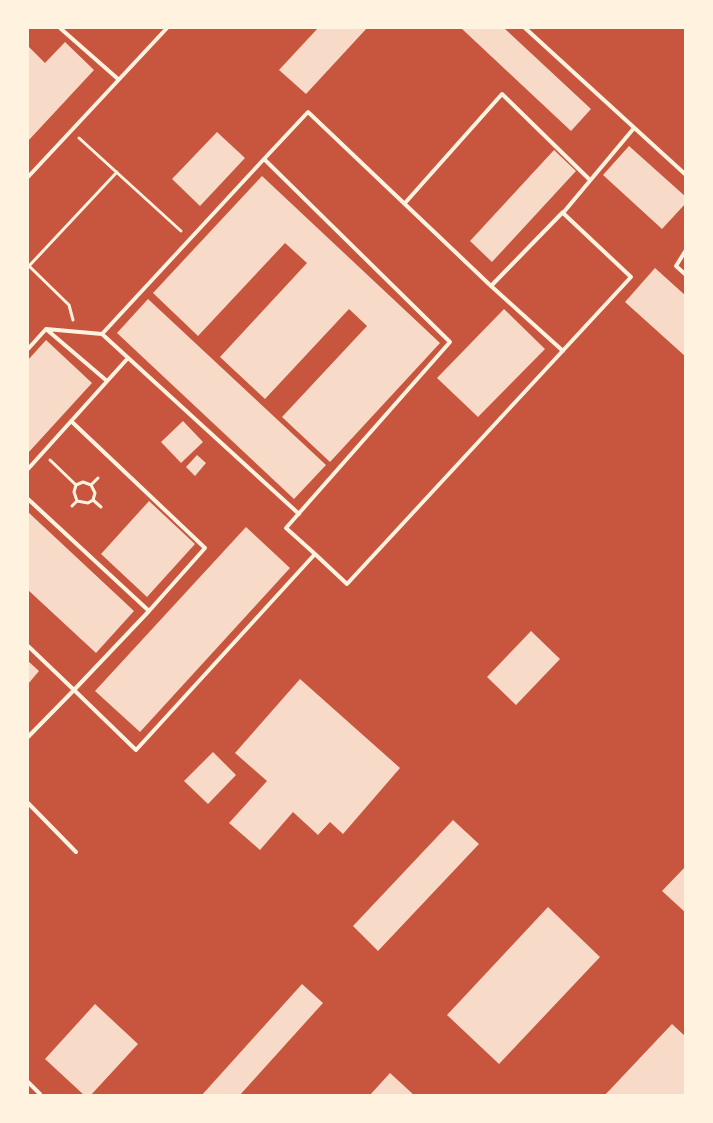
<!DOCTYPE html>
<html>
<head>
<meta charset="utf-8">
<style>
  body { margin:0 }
  #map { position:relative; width:713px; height:1123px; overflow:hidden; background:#c8553d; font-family:"Fira Sans Condensed",sans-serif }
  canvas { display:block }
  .frame { position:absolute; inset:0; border:29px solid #fff3e0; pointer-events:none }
</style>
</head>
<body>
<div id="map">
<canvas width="713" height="1123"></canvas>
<div class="frame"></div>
</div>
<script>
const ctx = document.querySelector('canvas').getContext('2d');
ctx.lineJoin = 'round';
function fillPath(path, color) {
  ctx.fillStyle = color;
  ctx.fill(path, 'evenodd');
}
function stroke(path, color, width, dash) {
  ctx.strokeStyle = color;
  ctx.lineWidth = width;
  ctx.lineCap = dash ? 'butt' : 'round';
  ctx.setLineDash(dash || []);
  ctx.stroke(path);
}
const building = new Path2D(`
  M318,28H367L306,94L279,70Z
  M461,28H504L591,109L571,131Z
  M65,42L94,70L28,141V46L45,63Z
  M217,132L245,158L200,206L172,179Z
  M629,146L686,197V203L662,229L603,175Z
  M554,150L576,171L492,262L470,241Z
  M262,176L440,343L330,462L282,417L367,326L349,309L265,399L220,357L307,263L285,243L198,336L153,293Z
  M655,268L686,296V357L625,302Z
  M148,299L326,465L294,499L117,333Z
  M504,309L545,349L478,417L437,378Z
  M46,340L92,383L28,453V360Z
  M183,421L203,442L181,463L161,442Z
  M197,455L206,463L195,476L186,467Z
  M149,501L195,544L147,597L101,554Z
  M28,512L134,611L96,653L28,590Z
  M246,527L290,568L140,732L95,691Z
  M531,631L560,659L516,705L487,677Z
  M28,661L39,671L28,684Z
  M300,679L400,768L343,834L330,822L318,835L293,812L260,850L229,823L267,781L235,753Z
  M213,752L236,775L208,804L184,781Z
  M453,820L479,844L378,951L353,926Z
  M686,866V913L662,891Z
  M548,907L600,957L499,1064L447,1015Z
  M302,984L323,1003L239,1096H201Z
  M95,1004L138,1044L90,1096H85L45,1059Z
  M672,1024L686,1037V1096H604Z
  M390,1073L415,1096H369Z`);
const path = new Path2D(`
  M79,138L181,231
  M73,320L69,305L29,266L117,172
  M50,460L76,485L74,492L77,501L88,503L93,500L95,493L91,485L83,482L76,485
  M91,485L98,478
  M93,500L101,507
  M72,506L77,501`);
const service = new Path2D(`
  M60,28L118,79
  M525,28L686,175
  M264,159L102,334L299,514
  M28,177L167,28
  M405,203L502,94L590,180
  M563,212L491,286L563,351
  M686,250L676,266L686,275
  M46,329L107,381
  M28,349L46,329L102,334
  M71,421L205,548L149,611
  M28,469L128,358
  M28,499L149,611L74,690L28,646
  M315,554L286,528L450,342L264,159L308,112L491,286
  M28,737L74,690L136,750L315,554L347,584L631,277L563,213L634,128
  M28,803L76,852
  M28,1082L40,1094L38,1096`);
fillPath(building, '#f7dbc8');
stroke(path, '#fff3e0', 3);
stroke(service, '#fff3e0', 4);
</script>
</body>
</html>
